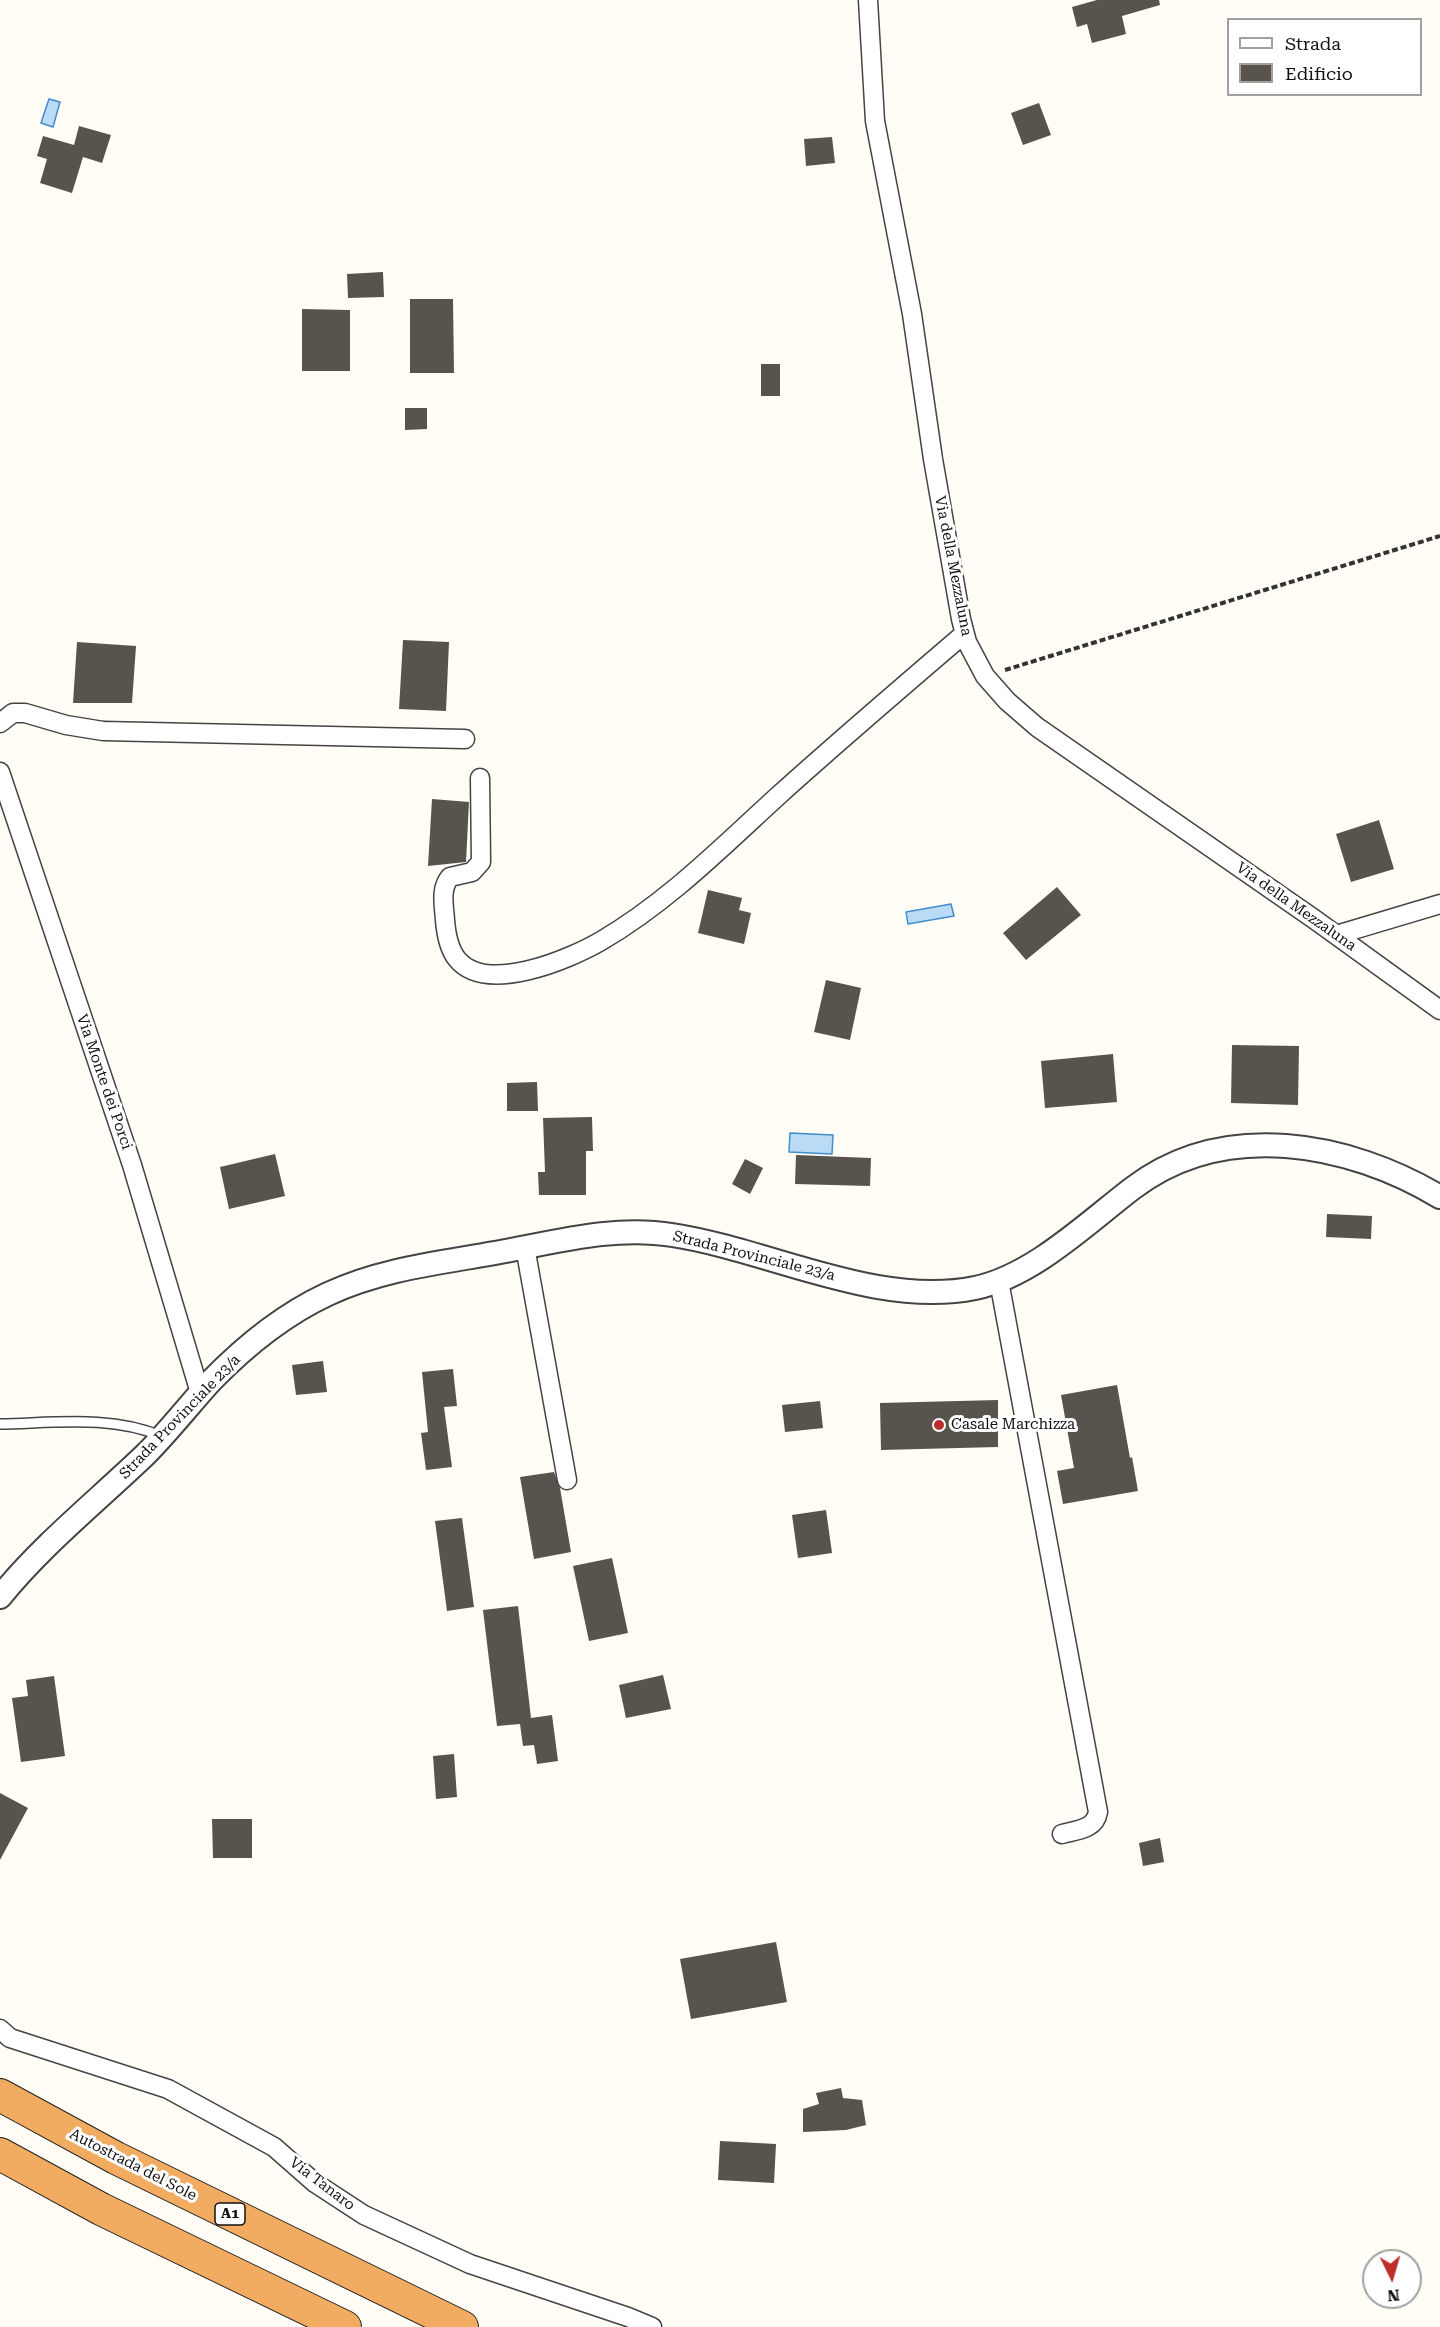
<!DOCTYPE html>
<html>
<head>
<meta charset="utf-8">
<style>
  body { margin:0 }
  #map { position:relative; width:1440px; height:2327px; overflow:hidden; background:#fffdf5; font-family:"Roboto Serif",serif }
  canvas { display:block }
  .legend { position:absolute; left:1227px; top:18px; width:195px; height:78px; box-sizing:border-box; background:#fff; border:2px solid #a0a0a0; margin:0; padding:8px 10px; list-style:none; font-size:18px; color:#111 }
  .legend li { display:flex; align-items:center; gap:12px; height:30px }
  .legend b { width:30px; border:2px solid #a0a0a0 }
  .north { position:absolute; left:1362px; top:2249px; width:60px; height:60px; box-sizing:border-box; background:#fff; border:2px solid #a0a0a0; border-radius:50%; rotate:175deg; font-size:16px; font-weight:700; line-height:24px; text-align:center; color:#111 }
  .north::after { content:''; display:block; margin:auto; width:21px; height:27px; background:#bf2d2a; clip-path:polygon(50% 0,100% 100%,50% 72%,0 100%) }
</style>
</head>
<body>
<div id="map">
<canvas width="1440" height="2327"></canvas>
<ul class="legend">
<li><b style="height:8px;background:#fff"></b>Strada</li>
<li><b style="height:16px;background:#59534d"></b>Edificio</li>
</ul>
<div class="north">N</div>
</div>
<script>
const ctx = document.querySelector('canvas').getContext('2d');
ctx.lineJoin = 'round';
function fillPath(path, color) {
  ctx.fillStyle = color;
  ctx.fill(path, 'evenodd');
}
function stroke(path, color, width, dash) {
  ctx.strokeStyle = color;
  ctx.lineWidth = width;
  ctx.lineCap = dash ? 'butt' : 'round';
  ctx.setLineDash(dash || []);
  ctx.stroke(path);
}
function write(font, color, halo, rows, align = 'center') {
  ctx.font = font + ' "Roboto Serif",serif';
  ctx.lineWidth = 6;
  ctx.setLineDash([]);
  ctx.textBaseline = 'middle';
  ctx.strokeStyle = halo;
  ctx.fillStyle = color;
  for (const [text, x, y, turn = 0] of rows) {
    ctx.save();
    ctx.translate(x, y);
    ctx.rotate((+turn || 0) * Math.PI / 180);
    ctx.textAlign = isNaN(turn) ? turn : align;
    if (halo) ctx.strokeText(text, 0, 0);
    ctx.fillText(text, 0, 0);
    ctx.restore();
  }
}
const water = new Path2D(`
  M49,99L60,102L53,127L41,123Z
  M951,904L954,916L908,924L906,912Z
  M790,1133L833,1135L832,1154L789,1152Z`);
const building = new Path2D(`
  M1097,0H1159L1160,5L1122,16L1126,34L1092,43L1087,24L1077,27L1072,7Z
  M1039,103L1051,135L1023,145L1011,113Z
  M79,126L111,135L102,163L83,157L72,193L40,183L47,159L37,156L43,136L74,145Z
  M832,137L835,163L806,166L804,139Z
  M383,272L384,297L348,298L347,274Z
  M410,299H453L454,373H410Z
  M302,309L350,310V371H302Z
  M761,364H780V396H761Z
  M405,408H427V429L405,430Z
  M403,640L449,642L446,711L399,709Z
  M77,642L136,646L132,703H73Z
  M432,799L469,802L466,862L428,866Z
  M1379,820L1394,869L1351,882L1336,834Z
  M1057,887L1081,915L1026,960L1003,933Z
  M708,890L742,898L739,910L751,913L744,944L698,933Z
  M826,980L861,988L850,1040L814,1032Z
  M1232,1045L1299,1046L1298,1105L1231,1103Z
  M1113,1054L1117,1102L1045,1108L1041,1061Z
  M537,1082L538,1111H507V1083Z
  M592,1117L593,1151H586V1195H539L538,1172H545L543,1118Z
  M275,1154L285,1196L229,1209L220,1167Z
  M796,1155L871,1158L870,1186L795,1184Z
  M745,1159L763,1168L750,1194L732,1184Z
  M1327,1214L1372,1216L1371,1239L1326,1237Z
  M323,1361L327,1392L296,1395L292,1365Z
  M453,1369L457,1406L444,1407L452,1467L426,1470L421,1433L428,1432L422,1372Z
  M1117,1385L1130,1458L1132,1457L1138,1491L1063,1504L1057,1471L1074,1468L1061,1395Z
  M998,1400V1447L881,1450L880,1403Z
  M820,1401L823,1428L785,1432L782,1405Z
  M554,1472L560,1488L571,1552L534,1559L520,1477Z
  M826,1510L832,1553L798,1558L792,1515Z
  M462,1518L474,1607L447,1611L435,1521Z
  M612,1558L628,1633L589,1641L573,1566Z
  M518,1606L531,1718L552,1715L558,1761L537,1764L534,1745L523,1746L520,1724L497,1726L483,1610Z
  M663,1675L671,1709L626,1718L619,1685Z
  M54,1676L65,1756L21,1762L12,1698L28,1696L26,1680Z
  M454,1754L457,1797L436,1799L433,1756Z
  M0,1793L28,1808L0,1860Z
  M212,1819H252V1858H213Z
  M1160,1838L1164,1862L1143,1866L1139,1843Z
  M776,1942L787,2002L691,2019L680,1959Z
  M841,2088L843,2098L862,2100L866,2125L846,2130L803,2132V2109L819,2104L816,2093Z
  M720,2141L776,2144L774,2183L718,2180Z`);
const path = new Path2D(`
  M1005,670L1440,536`);
const service = new Path2D(`
  M0,1424C54,1423 111,1415 161,1436`);
const minor = new Path2D(`
  M868,0L875,121L912,314L933,459L961,619L967,642L985,676L1007,701L1037,727L1314,919L1440,1010
  M0,723L13,713H25L66,725L103,731L465,739
  M0,772L132,1165L200,1393
  M480,778L481,862L472,872L450,877C440,889 444,905 445,920C446,933 449,949 457,959C486,995 570,959 601,941C668,902 723,846 779,795C840,740 902,687 964,634
  M1336,935L1440,904
  M525,1247L567,1480
  M999,1281L1098,1812C1095,1830 1076,1830 1062,1834
  M0,2029L10,2038L168,2089L274,2147L315,2183L364,2215L470,2264L628,2317L652,2327`);
const tertiary = new Path2D(`
  M0,1597C43,1544 97,1501 146,1454C169,1431 189,1405 211,1381C244,1347 285,1314 328,1294C386,1267 449,1262 511,1250C563,1240 618,1226 672,1235C770,1250 877,1308 975,1288C1033,1276 1087,1223 1133,1188C1224,1119 1348,1142 1440,1197`);
const motorway = new Path2D(`
  M0,2095L116,2158L462,2327
  M0,2154L101,2209L345,2327`);
const markers = [
  [939,1425,6,"#bf2d2a"]
];
const shields = [
  [230,2214,30]
];
const shieldNames = [
  ["A1",230,2214]
];
const streetNames = [
  ["Via della Mezzaluna",953,566,79],
  ["Via della Mezzaluna",1296,907,35],
  ["Via Monte dei Porci",104,1082,71],
  ["Strada Provinciale 23/a",754,1256,14],
  ["Strada Provinciale 23/a",180,1417,-46],
  ["Autostrada del Sole",133,2165,27],
  ["Via Tanaro",322,2184,37]
];
const poiNames = [
  ["Casale Marchizza",951,1425]
];
fillPath(water, '#badbf5');
stroke(water, '#438ccb', 1.5);
fillPath(building, '#59534d');
stroke(service, '#444', 12);
stroke(minor, '#444', 21);
stroke(tertiary, '#444', 26);
stroke(motorway, '#222', 34);
stroke(path, '#333', 4, [6, 3]);
stroke(service, '#fff', 9);
stroke(minor, '#fff', 18);
stroke(tertiary, '#fff', 22);
stroke(motorway, '#f1ac61', 32);
for (const [x, y, r, color] of markers) {
  const dot = new Path2D();
  dot.arc(x, y, r, 0, 2 * Math.PI);
  ctx.fillStyle = color;
  ctx.fill(dot);
  stroke(dot, '#fff', 2);
}
for (const [x, y, w] of shields) {
  const box = new Path2D();
  box.roundRect(x - w / 2, y - 11, w, 22, 4.5);
  ctx.fillStyle = '#fff';
  ctx.fill(box);
  stroke(box, '#111', 1.5);
}
write('bold 14px', '#111', null, shieldNames);
write('15px', '#111', '#fff', streetNames);
write('15px', '#111', '#fff', poiNames, 'left');
</script>
</body>
</html>
